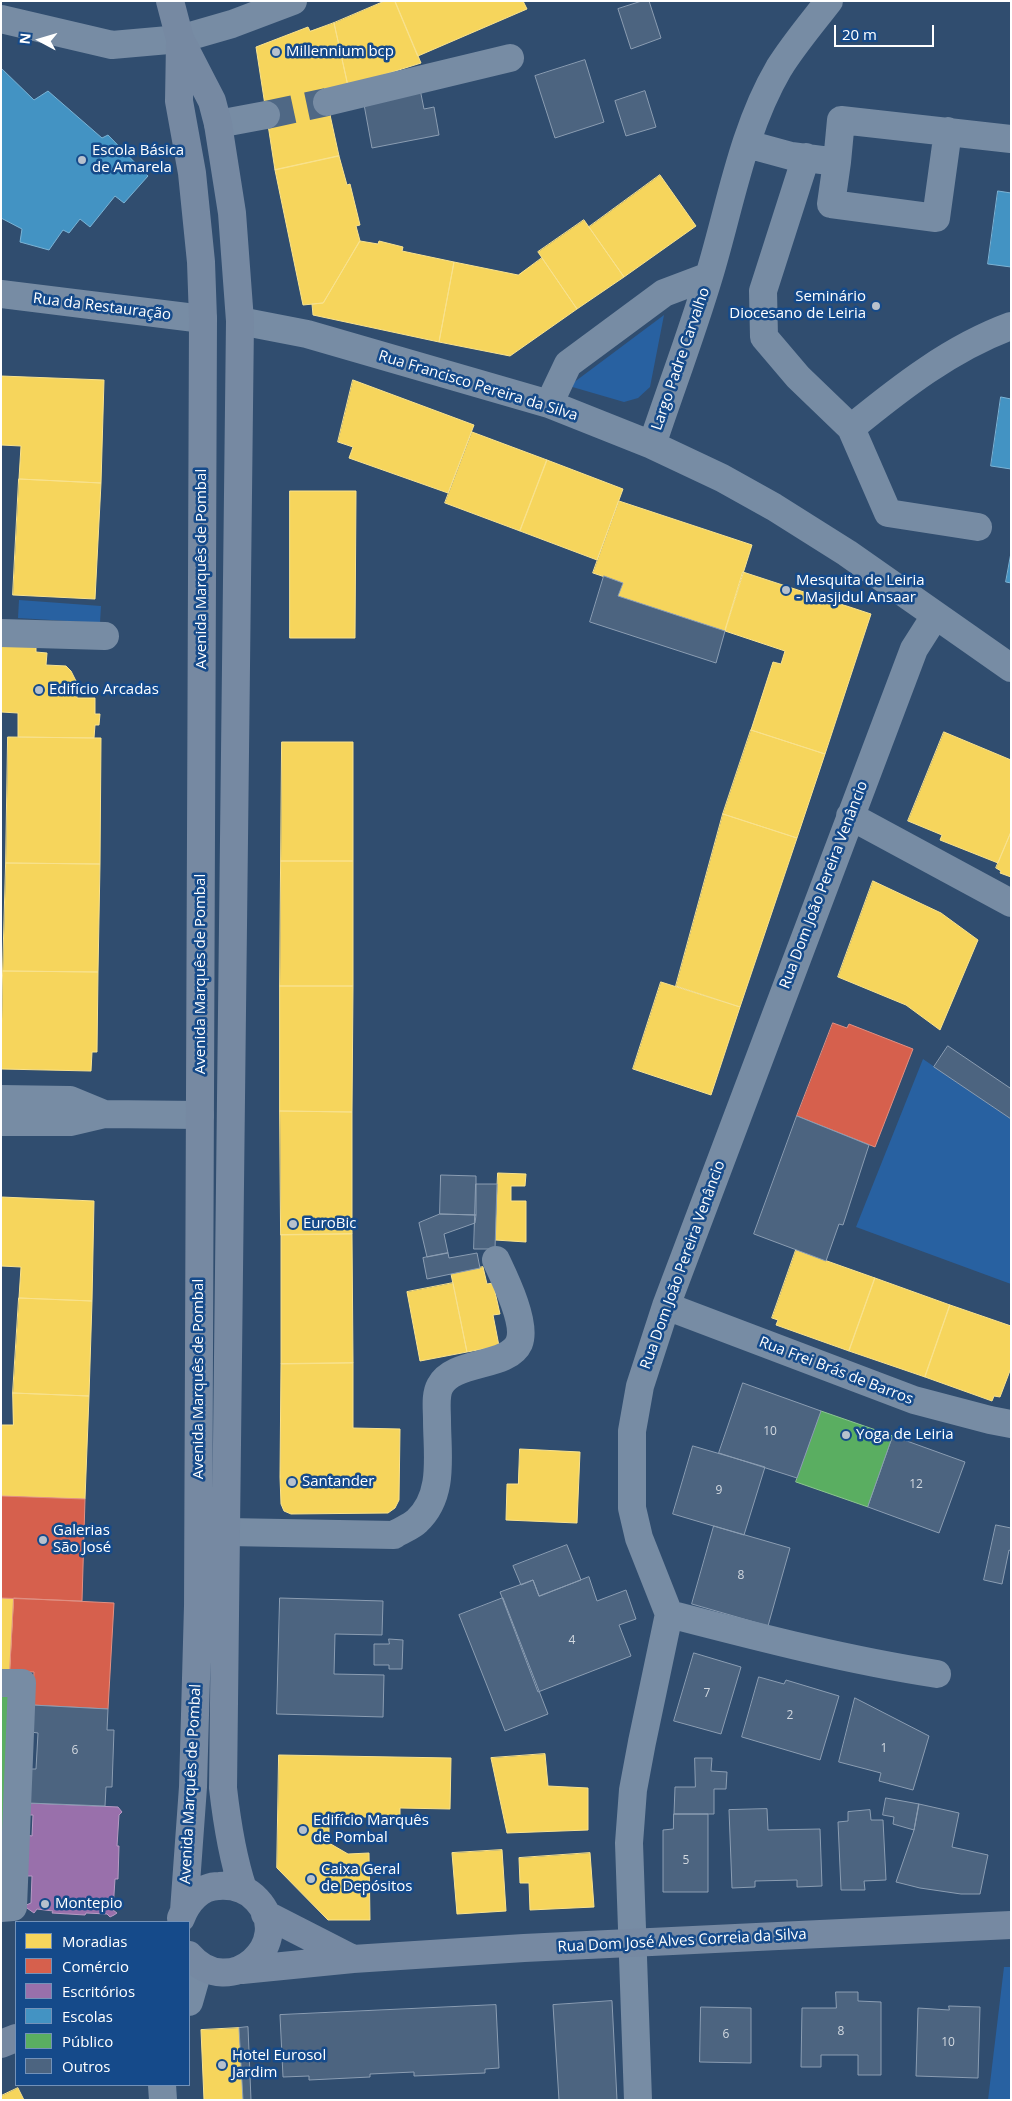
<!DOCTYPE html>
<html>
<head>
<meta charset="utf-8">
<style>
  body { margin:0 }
  #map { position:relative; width:1012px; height:2101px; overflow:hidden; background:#304d6f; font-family:"Open Sans",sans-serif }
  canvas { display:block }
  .frame { position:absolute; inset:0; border:2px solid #fff; pointer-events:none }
  .legend { position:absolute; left:15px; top:1921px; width:175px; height:165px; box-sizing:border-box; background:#154a8a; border:1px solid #7392b9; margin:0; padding:6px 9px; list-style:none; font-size:15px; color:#fff }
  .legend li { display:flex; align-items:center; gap:10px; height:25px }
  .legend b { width:25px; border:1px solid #7392b9 }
  .north { position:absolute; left:15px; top:15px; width:50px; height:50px; -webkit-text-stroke:4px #154a8a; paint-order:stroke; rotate:276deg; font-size:14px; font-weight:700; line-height:20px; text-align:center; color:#fff }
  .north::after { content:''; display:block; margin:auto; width:18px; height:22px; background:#fff; clip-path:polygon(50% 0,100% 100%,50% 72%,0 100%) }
  .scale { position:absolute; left:834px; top:25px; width:100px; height:22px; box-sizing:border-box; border:2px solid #fff; border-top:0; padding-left:6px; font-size:15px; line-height:18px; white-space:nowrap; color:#fff; -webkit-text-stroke:4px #154a8a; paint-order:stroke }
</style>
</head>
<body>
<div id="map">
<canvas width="1012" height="2101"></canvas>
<div class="frame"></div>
<ul class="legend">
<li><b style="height:14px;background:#f6d55c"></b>Moradias</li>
<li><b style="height:14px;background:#d6604d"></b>Comércio</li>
<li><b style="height:14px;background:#9970ab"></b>Escritórios</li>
<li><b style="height:14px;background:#4393c3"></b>Escolas</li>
<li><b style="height:14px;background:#5aae61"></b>Público</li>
<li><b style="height:14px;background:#4c6480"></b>Outros</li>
</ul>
<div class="north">N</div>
<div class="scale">20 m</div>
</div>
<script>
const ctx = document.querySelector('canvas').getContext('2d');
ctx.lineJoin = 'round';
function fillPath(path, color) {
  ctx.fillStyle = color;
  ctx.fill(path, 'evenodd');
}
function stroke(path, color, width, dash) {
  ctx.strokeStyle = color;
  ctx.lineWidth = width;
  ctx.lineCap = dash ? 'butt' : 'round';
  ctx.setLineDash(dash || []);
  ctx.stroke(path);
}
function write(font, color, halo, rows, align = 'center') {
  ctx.font = font + ' "Open Sans",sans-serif';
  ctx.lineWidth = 5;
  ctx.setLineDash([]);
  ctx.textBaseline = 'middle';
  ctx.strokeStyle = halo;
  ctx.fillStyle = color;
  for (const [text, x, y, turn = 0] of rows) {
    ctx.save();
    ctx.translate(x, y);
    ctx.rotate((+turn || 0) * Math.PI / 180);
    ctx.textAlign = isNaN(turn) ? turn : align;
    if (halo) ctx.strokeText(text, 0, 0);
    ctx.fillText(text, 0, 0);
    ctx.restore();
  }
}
const green = new Path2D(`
  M664,315L650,387L638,398L624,402L569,386Z
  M19,600L101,606L100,623L18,618Z
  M923,1059L1011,1119V1284L856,1227Z
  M1004,1967H1011V2100H988Z`);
const homes = new Path2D(`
  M385,1H395L421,63L348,86L334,23Z
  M395,1H523L527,9L418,56Z
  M334,23L348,86L325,92L339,156L275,170L256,47L308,27L310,31Z
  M339,156L347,185L350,184L360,225L356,226L360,241L323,303L303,305L275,170Z
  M660,175L696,226L624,277L589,227Z
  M584,220L624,277L577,309L538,252Z
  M360,241L378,244L379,241L403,247L402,251L454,262L439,342L313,315L312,304L323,303Z
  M542,258L577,309L510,356L439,342L454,262L518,275Z
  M1,376L104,380L101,483L19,479L21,446L1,445Z
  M353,380L474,425L448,493L349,458L353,447L338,442Z
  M472,432L547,460L520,531L445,503Z
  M547,460L623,489L597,560L520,531Z
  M19,479L101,483L95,599L13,595Z
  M290,491H356L355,638H290Z
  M619,501L752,545L725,631L618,596L623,583L593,573Z
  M743,572L871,614L825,754L751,730L773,662L781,664L785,651L725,631Z
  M1,645L36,647V652L47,653L46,665L66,666L71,671L77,683V698H95V714H100L99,725H95L94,738L18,737V713L1,712Z
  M751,730L825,754L797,838L723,814Z
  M944,732L1011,760V832L998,863L940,840L942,835L908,821Z
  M8,737L101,738L100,864L6,863Z
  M282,742H353V861H281Z
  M723,814L797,838L740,1007L676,986Z
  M1011,832V877L1000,873L1001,871L996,868Z
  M281,861H353V986H280Z
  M6,863L100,864L98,972L3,971Z
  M873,881L941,913L978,940L940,1030L906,1005L838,977Z
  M3,971L98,972L97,1052H92L91,1071L1,1069Z
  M661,982L740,1007L711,1095L633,1069Z
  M280,986H353L352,1112L280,1111Z
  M280,1111L352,1112V1234L281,1235Z
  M498,1173L526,1174L525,1186H511V1201H526V1242L495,1240Z
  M1,1197L94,1201L92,1301L19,1298L21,1267L1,1266Z
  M352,1234L353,1363L281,1364V1235Z
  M796,1250L875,1278L849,1351L776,1325L778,1320L772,1318Z
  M483,1267L487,1284L493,1283L500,1314L493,1315L499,1346L467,1352L451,1274Z
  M875,1278L950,1305L925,1377L849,1351Z
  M453,1283L467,1352L420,1361L407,1292Z
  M19,1298L92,1301L89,1396L13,1393Z
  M950,1305L1011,1326V1368L1000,1397L994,1396L992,1401L925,1377Z
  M353,1363V1428L400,1429L399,1500L395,1508L388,1513L291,1514L284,1511L281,1504L280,1477L281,1364Z
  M13,1393L89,1396L85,1499L1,1496V1425H13Z
  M520,1449L580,1452L577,1523L506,1520L507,1484H518Z
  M1,1598H14L10,1672L1,1671Z
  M545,1754L548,1786L588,1788V1830L507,1833L491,1758Z
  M279,1755L451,1758L450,1809L400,1808V1818L329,1816V1843L348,1854L369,1853L370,1920H328L277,1868Z
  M502,1850L506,1911L457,1914L452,1853Z
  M590,1853L594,1907L530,1910L529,1883H520L519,1858Z
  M239,2028L243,2100H204L201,2030Z
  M18,2088L24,2100H1V2096Z`);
const shops = new Path2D(`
  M833,1023L847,1028L849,1024L913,1049L875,1147L797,1116Z
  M1,1496L85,1499L82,1601L1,1598Z
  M14,1598L114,1603L108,1709L32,1705L34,1672H10Z`);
const offices = new Path2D(`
  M28,1803L118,1807L122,1812L119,1815L117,1846H119L118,1879H115L113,1910L117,1913L114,1915L110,1917L107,1914L86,1913L85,1915L52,1913L53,1911L37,1909L34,1913L24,1906L31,1903L32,1876H24L26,1835L32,1836L33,1815H26Z`);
const schools = new Path2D(`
  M1,68L34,100L48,91L102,138L108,135L148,176L124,203L115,196L90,227L80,219L69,233L63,230L49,250L20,242L22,229L1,218Z
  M998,191L1011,193V267L988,264Z
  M1001,397L1011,399V469L991,466Z
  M1011,553V583L1006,582Z`);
const public = new Path2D(`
  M821,1411L893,1436L868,1507L796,1482Z
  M1,1695H12L8,1834H1Z`);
const building = new Path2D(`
  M642,1H649L661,38L631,49L618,9Z
  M585,60L604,122L555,138L535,76Z
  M420,89L424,109L434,107L439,135L372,148L363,99Z
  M645,91L656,127L626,136L615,101Z
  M604,576L623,583L618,596L725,631L716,663L590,622Z
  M948,1046L1010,1088L1011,1086V1119L934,1067Z
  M797,1116L869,1145L843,1225L839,1224L826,1261L754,1234Z
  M441,1175L476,1176V1215L440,1214Z
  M476,1184H497L495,1249H474Z
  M440,1214L476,1215L475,1223L444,1234L448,1253L427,1257L419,1223Z
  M448,1253L449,1258L477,1253L480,1268L427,1279L423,1258Z
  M743,1383L821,1411L797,1478L719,1453Z
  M893,1436L965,1462L939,1533L868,1507Z
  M693,1446L765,1467L744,1535L673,1514Z
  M996,1525L1011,1528V1551L1009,1550L1002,1584L984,1580Z
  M714,1526L790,1548L768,1626L692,1604Z
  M567,1545L581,1580L539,1596L533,1580L521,1585L513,1566Z
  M589,1577L597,1601L626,1590L636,1619L619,1625L631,1656L538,1692L500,1592L533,1580L539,1596Z
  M280,1598L383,1601L382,1635L335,1634L334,1674L384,1675L383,1717L277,1714Z
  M503,1598L548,1714L505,1731L459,1615Z
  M389,1639L403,1640L402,1669H389V1665H374V1644H389Z
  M694,1653L741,1667L721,1734L674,1721Z
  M759,1677L784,1684L786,1680L839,1696L820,1760L742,1737Z
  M855,1698L929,1736L913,1790L879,1781L881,1773L839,1762Z
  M32,1705L108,1709L107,1730H114L112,1787H106L105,1806L28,1803L29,1769H36L38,1733L31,1732Z
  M695,1758H712L711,1771L727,1772L726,1789H714V1814H674L675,1787H695Z
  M886,1798L919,1804L914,1830L893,1824L894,1817L883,1815Z
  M919,1804L959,1813L952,1847L988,1855L980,1894H961L920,1888L896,1882L914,1830Z
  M767,1809L768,1830L820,1829L822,1886L797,1887V1880L755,1881V1887L732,1888L729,1810Z
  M870,1810L871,1820H883L886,1880L864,1881L865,1890H841L838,1822L848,1821V1812Z
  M674,1814H708V1892H663V1830L673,1829Z
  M836,1992H858V2001L881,2002V2075H858V2055H821V2067H801L802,2008H836Z
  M612,2001L617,2100H559L553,2005Z
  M496,2005L499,2068L485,2069V2073L414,2076V2072L370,2074V2077L309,2080V2076L283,2077L280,2015Z
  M949,2006L980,2007L978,2078L916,2076L918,2008L949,2010Z
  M701,2007L751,2008V2063L700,2062Z
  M248,2027L251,2100H243L239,2028Z`);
const minorTunnel = new Path2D(`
  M266,115L327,102`);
const minor = new Path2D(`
  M1,19L112,45L180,39L232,24L293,1
  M327,102L510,58
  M218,124L266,115
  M747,144L791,156L837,162L831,204L936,218L948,131
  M806,157L763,291L764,337L798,377L851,428L888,513L978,527
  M837,162L841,120L1011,139
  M1,294L203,319
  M240,321L307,334L549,404L652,445L722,478L774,507L847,553L1011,668
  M549,404L568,364L664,293L709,276
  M851,428C900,388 951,348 1011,326
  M652,445C671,388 692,333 709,276C730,207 742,131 779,68C794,44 812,23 829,1
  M1,633L105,636
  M850,816L1011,903
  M1,1099L70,1100L104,1114
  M1,1122H70L104,1114L200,1115
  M666,1306L914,1400L990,1420L1011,1424
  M227,1532L394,1535C401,1530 411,1527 417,1521C445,1495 437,1454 437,1420C437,1409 435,1395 440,1386C453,1360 508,1368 519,1343C527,1324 505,1279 496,1260
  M669,1614C758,1637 846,1660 937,1674
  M1,1683H22L13,1907L1,1908
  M189,2002L195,1981
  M162,2085L163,2100
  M638,2100L629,1843L633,1790L642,1742L669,1614L639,1538L632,1508V1431L640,1386L666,1306L914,649L935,616`);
const major = new Path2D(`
  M170,1L180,39L212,101L218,124L232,213L240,321L223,1788C227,1823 232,1856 243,1889
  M180,43L179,101L192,173L201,262L203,319L198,1606L193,1787L184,1911
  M265,1914L353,1959
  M181,1918C187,1902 200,1886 219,1886C235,1885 247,1889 257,1900C296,1942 230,2003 189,1955
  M242,1970L353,1959L524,1948L1011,1925
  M1,2044L16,2038`);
const markers = [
  [276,52,5,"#b7c1cd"],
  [82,160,5,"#b7c1cd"],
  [876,306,5,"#b7c1cd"],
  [786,590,5,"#b7c1cd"],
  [39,690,5,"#b7c1cd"],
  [293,1224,5,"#b7c1cd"],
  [846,1435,5,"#b7c1cd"],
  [292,1482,5,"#b7c1cd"],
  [43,1540,5,"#b7c1cd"],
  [303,1830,5,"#b7c1cd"],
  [311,1879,5,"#b7c1cd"],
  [45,1904,5,"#b7c1cd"],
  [222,2065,5,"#b7c1cd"]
];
const numberNames = [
  ["10",770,1432],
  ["12",916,1485],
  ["9",719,1491],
  ["8",741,1576],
  ["4",572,1641],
  ["7",707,1694],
  ["2",790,1716],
  ["1",884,1749],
  ["6",75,1751],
  ["5",686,1861],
  ["8",841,2032],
  ["6",726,2035],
  ["10",948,2043]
];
const poiNames = [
  ["Millennium bcp",286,52],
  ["Escola Básica",92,151],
  ["de Amarela",92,168],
  ["Seminário",866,297,"right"],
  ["Diocesano de Leiria",866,314,"right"],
  ["Mesquita de Leiria",796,581],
  ["- Masjidul Ansaar",796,598],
  ["Edifício Arcadas",49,690],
  ["EuroBic",303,1224],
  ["Yoga de Leiria",856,1435],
  ["Santander",302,1482],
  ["Galerias",53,1531],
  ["São José",53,1548],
  ["Edifício Marquês",313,1821],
  ["de Pombal",313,1838],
  ["Caixa Geral",321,1870],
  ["de Depósitos",321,1887],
  ["Montepio",55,1904],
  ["Hotel Eurosol",232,2056],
  ["Jardim",232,2073]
];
const streetNames = [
  ["Rua da Restauração",102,307,7],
  ["Largo Padre Carvalho",681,359,-71],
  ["Rua Francisco Pereira da Silva",478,386,17],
  ["Avenida Marquês de Pombal",202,569,-90],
  ["Rua Dom João Pereira Venâncio",824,885,-69],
  ["Avenida Marquês de Pombal",201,974,-90],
  ["Rua Dom João Pereira Venâncio",683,1265,-70],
  ["Rua Frei Brás de Barros",836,1371,21],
  ["Avenida Marquês de Pombal",199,1379,-90],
  ["Avenida Marquês de Pombal",191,1784,-87],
  ["Rua Dom José Alves Correia da Silva",682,1941,-3]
];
fillPath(green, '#2861a1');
fillPath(homes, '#f6d55c');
stroke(homes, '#f9e28d', 1);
fillPath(shops, '#d6604d');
stroke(shops, '#e29082', 1);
fillPath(offices, '#9970ab');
stroke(offices, '#b89bc4', 1);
fillPath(schools, '#4393c3');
stroke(schools, '#7bb3d5', 1);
fillPath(public, '#5aae61');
stroke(public, '#8cc690', 1);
fillPath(building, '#4c6480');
stroke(building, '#8b9db2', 1);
stroke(minorTunnel, '#4f6885', 28, [28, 14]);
stroke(minor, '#778ca4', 28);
stroke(major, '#7689a2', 28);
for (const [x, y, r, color] of markers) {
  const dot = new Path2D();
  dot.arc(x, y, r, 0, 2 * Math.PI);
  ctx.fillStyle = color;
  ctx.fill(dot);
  stroke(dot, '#154a8a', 2);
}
write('12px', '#d2d8df', null, numberNames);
write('15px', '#fff', '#154a8a', poiNames, 'left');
write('15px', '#fff', '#154a8a', streetNames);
</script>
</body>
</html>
